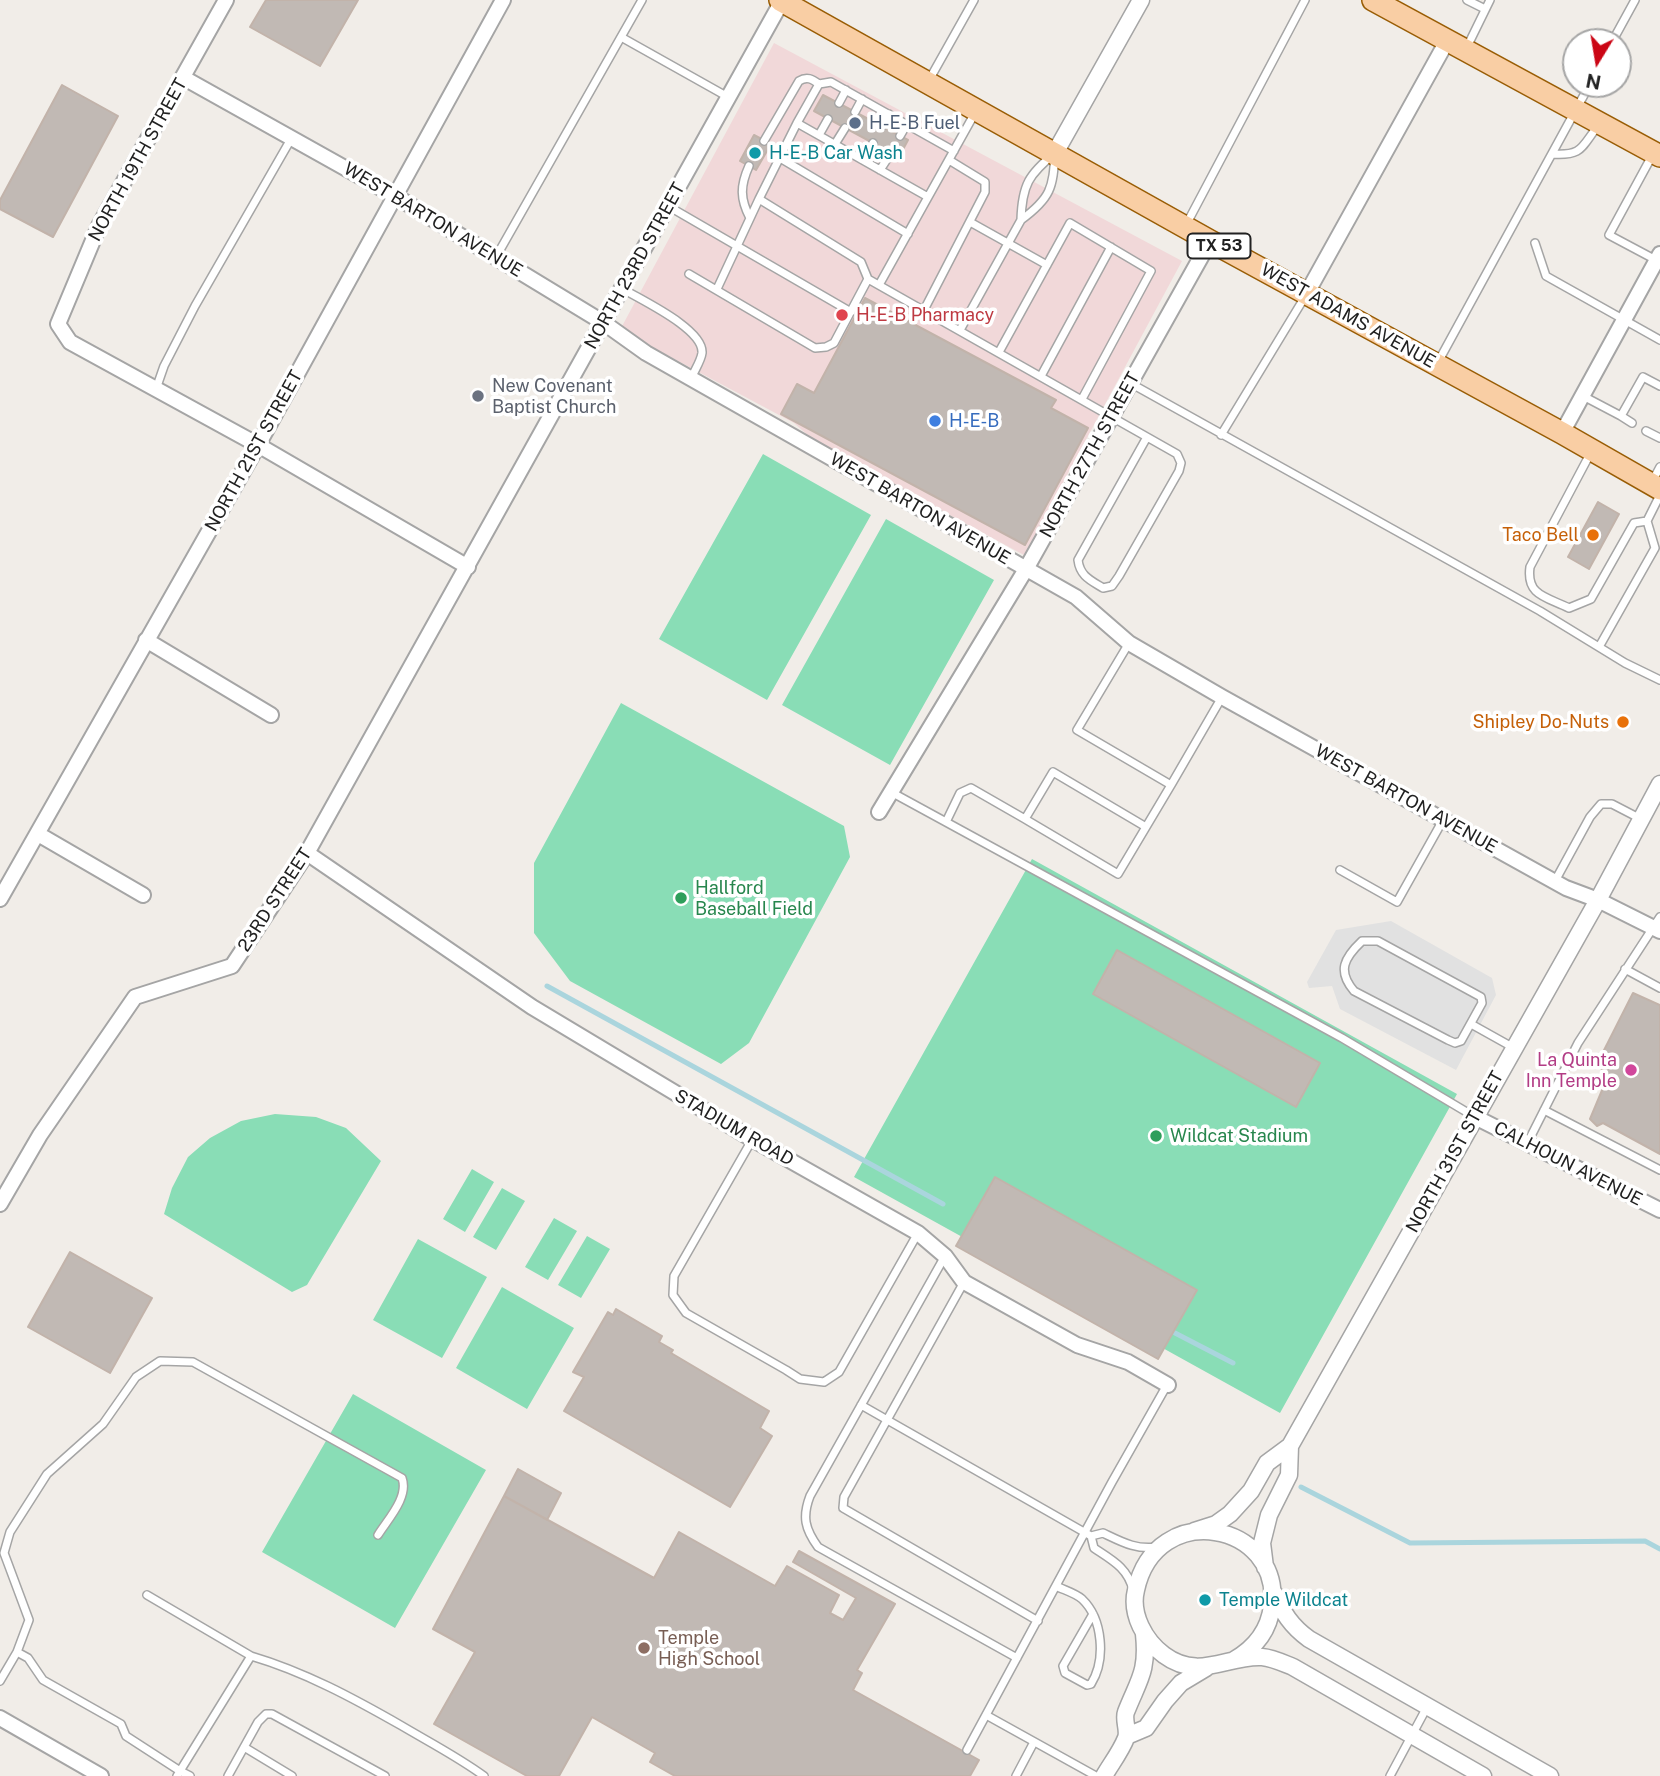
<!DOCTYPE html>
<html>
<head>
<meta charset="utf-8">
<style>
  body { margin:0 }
  #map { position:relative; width:1660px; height:1776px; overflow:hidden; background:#f1ede8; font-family:"Public Sans",sans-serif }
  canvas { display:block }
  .north { position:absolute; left:1562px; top:28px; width:70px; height:70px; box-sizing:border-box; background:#fff; border:2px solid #a6a6a6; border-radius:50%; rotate:191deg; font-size:19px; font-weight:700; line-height:28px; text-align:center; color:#212121 }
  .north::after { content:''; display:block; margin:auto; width:24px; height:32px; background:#cb0615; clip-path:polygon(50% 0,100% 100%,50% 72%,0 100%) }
</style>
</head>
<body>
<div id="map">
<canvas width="1660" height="1776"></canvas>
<div class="north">N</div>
</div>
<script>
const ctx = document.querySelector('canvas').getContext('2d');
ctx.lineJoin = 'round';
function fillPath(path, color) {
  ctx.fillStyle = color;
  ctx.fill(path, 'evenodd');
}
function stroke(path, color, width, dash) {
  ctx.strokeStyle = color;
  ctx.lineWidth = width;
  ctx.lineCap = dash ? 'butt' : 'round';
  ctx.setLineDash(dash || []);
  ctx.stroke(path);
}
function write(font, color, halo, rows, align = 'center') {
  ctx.font = font + ' "Public Sans",sans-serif';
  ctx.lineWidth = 7;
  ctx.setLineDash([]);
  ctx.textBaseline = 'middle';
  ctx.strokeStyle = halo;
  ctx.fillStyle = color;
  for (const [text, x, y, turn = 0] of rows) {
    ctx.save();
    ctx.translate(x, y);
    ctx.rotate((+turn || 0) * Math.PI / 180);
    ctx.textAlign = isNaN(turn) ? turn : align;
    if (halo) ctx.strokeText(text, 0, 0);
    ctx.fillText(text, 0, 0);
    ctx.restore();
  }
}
const commercial = new Path2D(`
  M774,43L1182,261L1024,555L819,445L794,423L620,330Z`);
const pitch = new Path2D(`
  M763,454L871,515L767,700L659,639Z
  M886,519L994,580L890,765L782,705Z
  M621,703L844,826L850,857L749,1043L721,1064L570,981L534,933V863Z
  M1032,859L1457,1094L1280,1413L854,1177Z
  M275,1114L316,1117L346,1128L381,1161L307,1285L292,1292L164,1214L172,1188L188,1157L210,1138L241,1121Z
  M472,1169L494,1182L465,1232L443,1219Z
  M502,1188L525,1201L496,1250L473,1237Z
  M554,1218L577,1231L548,1280L525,1267Z
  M587,1236L610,1249L581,1298L558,1285Z
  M418,1239L487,1277L442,1358L373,1320Z
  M502,1287L574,1328L527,1409L456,1368Z
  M353,1394L486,1470L395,1628L262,1552Z`);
const parking = new Path2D(`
  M1391,921L1492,978L1496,995L1456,1070L1340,1009L1332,986L1309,988L1307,982L1336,930Z`);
const stream = new Path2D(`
  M547,986L943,1204
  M1175,1333L1233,1363
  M1301,1487L1410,1543L1645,1541L1660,1549`);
const building = new Path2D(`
  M266,0H358L320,66L250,27Z
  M62,85L118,116L53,237L0,209V200Z
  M823,95L908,140L899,157L814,111Z
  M754,135L771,144L756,170L740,161Z
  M865,298L1056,400L1051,408L1088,428L1025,545L781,414L797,384L814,393Z
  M1598,502L1619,514L1589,569L1568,557Z
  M1117,950L1320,1063L1296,1107L1093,994Z
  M1633,993L1660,1005V1154L1603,1123L1597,1126L1590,1119L1608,1076L1597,1064Z
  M995,1177L1197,1290L1158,1359L956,1246Z
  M70,1252L152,1298L110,1373L28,1327Z
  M616,1309L662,1336L659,1342L673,1350L671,1353L769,1411L760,1428L772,1436L730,1507L564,1411L584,1377L573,1372L608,1312L613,1315Z
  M518,1469L561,1493L547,1520L504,1496Z
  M504,1496L654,1578L679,1532L775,1586L787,1566L839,1595L830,1613L843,1620L856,1598L793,1562L799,1551L895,1604L857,1670L862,1673L853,1690L979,1760L970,1776H675L650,1762L655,1753L592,1717L559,1776H527L434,1724L475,1652L433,1629Z`);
const service = new Path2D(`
  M1467,0L1485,9
  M621,37L728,97
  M1612,42L1635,0
  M1467,47L1490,0
  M928,82L974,0
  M839,103L846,90
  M855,112L862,99
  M797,123L819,84L831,82L954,151
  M882,126L889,114
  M819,135L828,119
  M900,136L907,124
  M764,141L799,81C807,76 812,79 819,84
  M835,144L845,128
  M1055,153C1053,188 1051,198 1021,220C1022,185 1029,174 1055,153Z
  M1552,154C1582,156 1581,148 1597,127
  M1653,154L1609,235L1656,260
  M780,158L908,234
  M863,160L873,143
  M749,166C740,186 740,199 750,218
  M880,170L891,153
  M759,199L797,123L928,197
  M668,206L851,312
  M970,222L1047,265
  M1186,225L1305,0
  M1535,243L1546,276L1660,340
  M496,257L642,0
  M689,274L815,348L826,347L834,343L868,279L1177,454L1181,463L1179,471L1119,576L1112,586L1103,588C1090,580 1080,576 1078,560L1147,437
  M879,285L976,111
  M623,289C641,300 704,329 702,353C701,361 694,371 691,379
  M717,289L759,199L861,262L868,279
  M924,310L985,192V182L949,160
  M960,330L1021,220
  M999,352L1070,223L1151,271L1082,399
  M1437,364L1590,84
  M1041,376L1111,247
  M1130,383L1540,611L1625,663L1660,680
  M156,389L164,366L195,306L291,139
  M1583,396L1621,416L1643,377L1660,386
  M1621,416L1632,423
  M1646,431L1660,438
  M1221,435L1306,295
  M1590,454L1530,567C1526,596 1547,597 1569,608L1591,599L1634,523L1647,521L1660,495
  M1652,482L1660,467
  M1129,643L1077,730L1171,785L1222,697
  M1599,647L1655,548L1647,521
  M891,792L946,822L960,793L971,788L1025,819
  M946,822L1342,1038L1475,1117
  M1146,827L1118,874L1025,819L1053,772L1146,827L1171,785
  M1340,870L1397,902L1443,820
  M1555,881L1590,817L1601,804H1612L1641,819
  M1362,941H1378L1481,997L1482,1003L1461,1041L1455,1043L1448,1040L1354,991C1337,971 1344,958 1362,941Z
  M1625,969L1660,988
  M1471,1024L1514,1048
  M1544,1110L1660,1170
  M752,1140L674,1276L673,1295L686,1313L786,1370L800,1379L824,1382L839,1372L918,1233
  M1527,1144L1578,1043L1660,917
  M945,1256L810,1496C802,1517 805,1529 818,1547L1017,1658
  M964,1282L844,1497L843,1508L1038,1621
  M861,1405L1091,1536L1103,1533C1122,1542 1136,1550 1157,1547
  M1091,1536L1094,1548C1112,1560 1128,1568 1133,1590
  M1056,1586C1064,1590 1075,1593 1082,1599C1103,1619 1106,1660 1091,1684L1087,1685L1065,1673L1063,1666L1093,1614
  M17,1652L29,1620L4,1553L10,1532L47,1474L103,1424L136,1377L160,1361L193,1362L402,1478C409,1497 388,1519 378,1535
  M251,1656C305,1672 353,1698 402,1726C429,1742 458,1757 484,1776
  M0,1681L17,1652L28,1658L43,1680L121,1724L126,1736L180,1771L251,1656L147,1595
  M986,1715L1096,1776
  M244,1747L292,1776
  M967,1750L1112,1482L1167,1385
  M177,1776L180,1771L190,1776
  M228,1776L258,1722L266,1714H272L385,1776
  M1016,1776L1034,1742
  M1390,1776L1427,1707`);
const minor = new Path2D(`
  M226,0L99,226L58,324L70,342L258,445L468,567
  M184,78L395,196L604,323L646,353L1076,597L1129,643L1222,697L1566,888L1598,900L1660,931
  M1307,293L1447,41
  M1562,433L1660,254
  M146,640L271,715
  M879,812L1026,569L1210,241
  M38,834L143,895
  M307,853L532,1007L752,1139L918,1233L945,1256L964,1282L1077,1345L1128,1362L1168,1385
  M0,899L258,445L503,0
  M1475,1117L1660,1210
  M0,1204L40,1135L135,997L232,966L307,853L782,1
  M0,1718L101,1776`);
const tertiary = new Path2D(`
  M1055,153L1141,0
  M1194,1531L1216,1524L1230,1514L1251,1491L1267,1463L1290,1446L1598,900L1660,784
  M1265,1567L1262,1543L1269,1515L1289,1475L1290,1446
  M1274,1593C1283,1613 1291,1626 1309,1639L1550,1776
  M1234,1660C1255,1648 1269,1630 1272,1606C1282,1522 1156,1498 1136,1590C1130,1614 1145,1641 1164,1655C1199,1681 1227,1655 1262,1657C1273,1658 1283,1663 1293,1667L1483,1776
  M1127,1736L1146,1728L1165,1701L1181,1683L1206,1668
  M1104,1776C1111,1764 1121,1751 1126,1738C1129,1730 1123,1720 1126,1712C1139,1679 1148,1672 1144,1634`);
const primary = new Path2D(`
  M780,0L1210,241L1562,433L1660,489
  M1373,0L1660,156`);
const markers = [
  [855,123,7,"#5c6f8a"],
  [755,153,7,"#0f9aa8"],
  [842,315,7,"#e0444e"],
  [478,396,7,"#6b7280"],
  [935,421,7,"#3f7fe0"],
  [1593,535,7,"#e8710a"],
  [1623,722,7,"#e8710a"],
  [681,898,7,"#2e9e5b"],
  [1631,1070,7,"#d1479c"],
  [1156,1136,7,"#2e9e5b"],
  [1205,1600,7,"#0f9aa8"],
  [644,1648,7,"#8d6e63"]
];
const shields = [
  [1219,246,63]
];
const shieldNames = [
  ["TX 53",1219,246]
];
const serviceNames = [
  ["H-E-B Fuel",869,123]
];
const cultureNames = [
  ["H-E-B Car Wash",769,153],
  ["Temple Wildcat",1219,1600]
];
const streetNames = [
  ["NORTH 19TH STREET",138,160,-61],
  ["WEST BARTON AVENUE",433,220,31],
  ["NORTH 23RD STREET",635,266,-61],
  ["WEST ADAMS AVENUE",1348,316,29],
  ["NORTH 21ST STREET",254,451,-61],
  ["NORTH 27TH STREET",1090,455,-61],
  ["WEST BARTON AVENUE",920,509,30],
  ["WEST BARTON AVENUE",1406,799,29],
  ["23RD STREET",275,900,-57],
  ["STADIUM ROAD",734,1128,30],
  ["NORTH 31ST STREET",1455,1152,-61],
  ["CALHOUN AVENUE",1568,1164,27]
];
const healthNames = [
  ["H-E-B Pharmacy",856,315]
];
const worshipNames = [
  ["New Covenant",492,386],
  ["Baptist Church",492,407]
];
const shopNames = [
  ["H-E-B",949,421]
];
const foodNames = [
  ["Taco Bell",1579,535],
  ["Shipley Do-Nuts",1609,722]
];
const leisureNames = [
  ["Hallford",695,888],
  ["Baseball Field",695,909],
  ["Wildcat Stadium",1170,1136]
];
const hotelNames = [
  ["La Quinta",1617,1060],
  ["Inn Temple",1617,1081]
];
const educationNames = [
  ["Temple",658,1638],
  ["High School",658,1659]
];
fillPath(commercial, '#f1d8d9');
fillPath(pitch, '#89ddb6');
fillPath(parking, '#e1e1e1');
stroke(stream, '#aad5dd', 5);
fillPath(building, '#c1b9b4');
stroke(building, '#c2b3aa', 2);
stroke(service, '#a5a5a5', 10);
stroke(minor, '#a5a5a5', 18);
stroke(tertiary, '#a5a5a5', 19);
stroke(primary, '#995d05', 24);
stroke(service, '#fff', 7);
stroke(minor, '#fff', 14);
stroke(tertiary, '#fff', 16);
stroke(primary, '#f9cea4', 21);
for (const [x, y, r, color] of markers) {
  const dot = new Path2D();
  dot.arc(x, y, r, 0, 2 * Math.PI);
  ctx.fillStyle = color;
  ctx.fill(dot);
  stroke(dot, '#fff', 2.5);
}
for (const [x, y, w] of shields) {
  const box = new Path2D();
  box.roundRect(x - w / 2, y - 12.5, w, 25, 5);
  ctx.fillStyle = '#fff';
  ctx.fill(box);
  stroke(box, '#212121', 2);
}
write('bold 16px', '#212121', null, shieldNames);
write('18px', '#4e5e75', '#fff', serviceNames, 'left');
write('18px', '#0d838f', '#fff', cultureNames, 'left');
write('18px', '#212121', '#fff', streetNames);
write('18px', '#be3a42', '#fff', healthNames, 'left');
write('18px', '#5b616d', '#fff', worshipNames, 'left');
write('18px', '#366cbe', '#fff', shopNames, 'left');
write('18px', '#c56008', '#fff', foodNames, 'right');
write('18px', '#27864d', '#fff', leisureNames, 'left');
write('18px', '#b23c85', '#fff', hotelNames, 'right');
write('18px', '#785e54', '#fff', educationNames, 'left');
</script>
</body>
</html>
